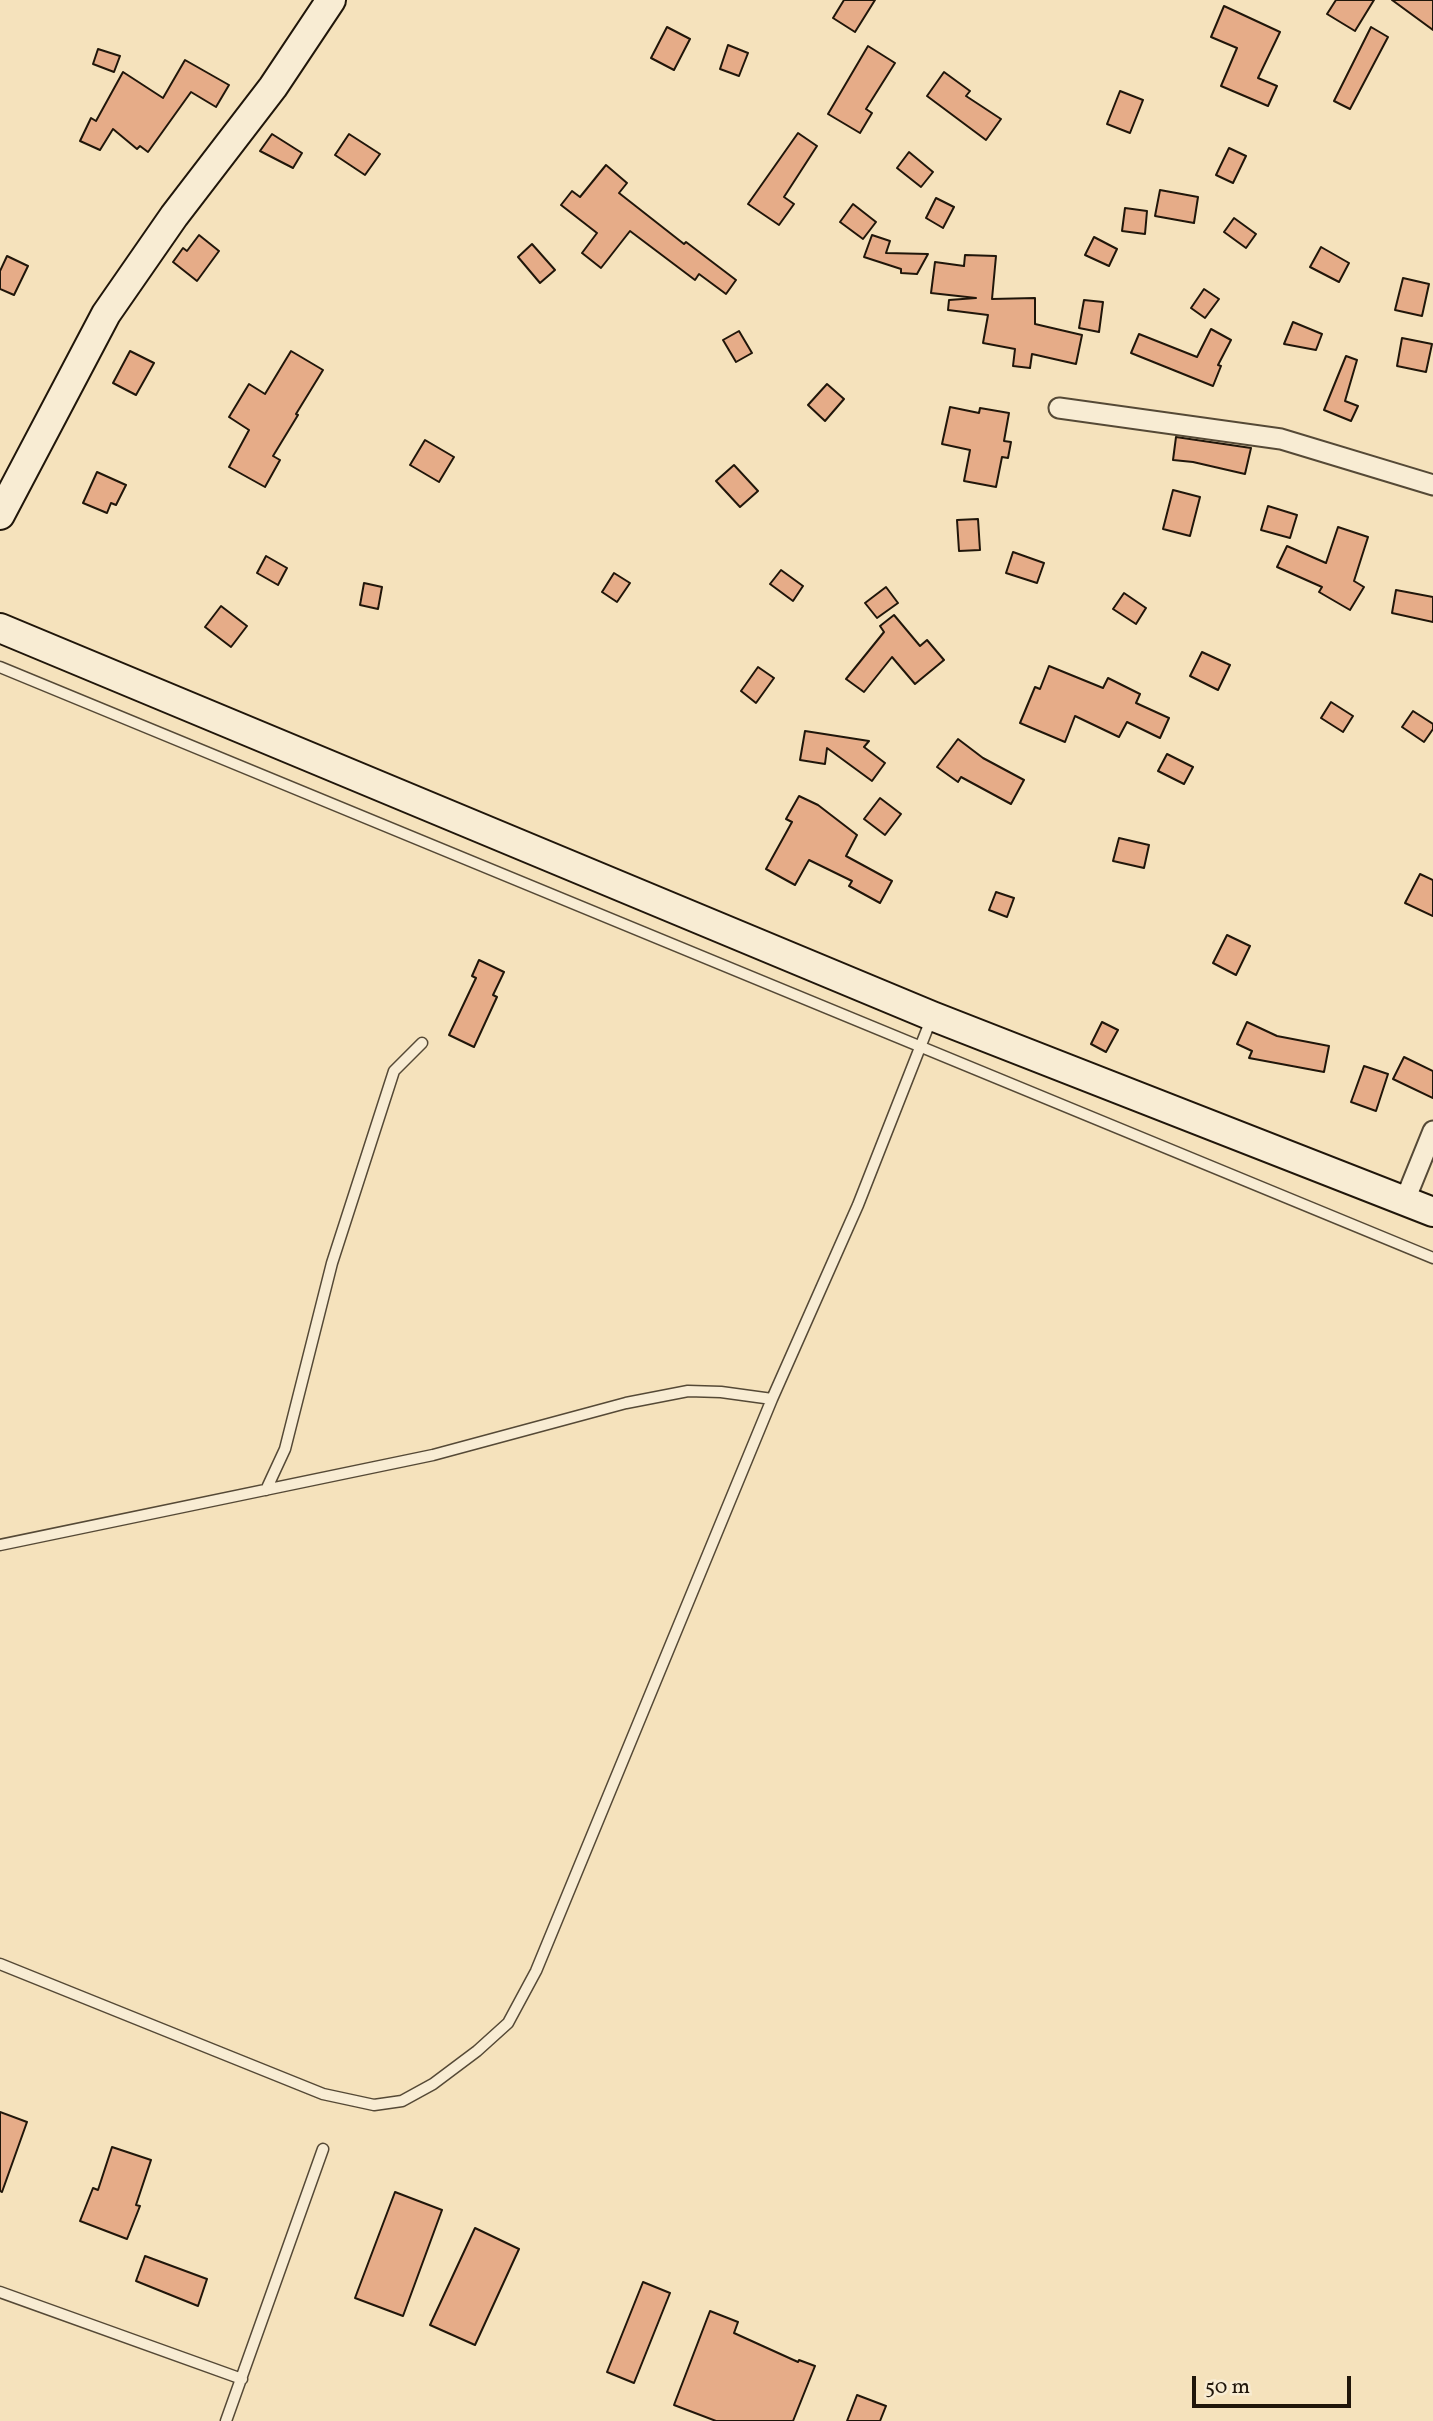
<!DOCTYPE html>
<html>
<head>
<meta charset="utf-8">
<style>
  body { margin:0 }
  #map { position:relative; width:1433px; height:2421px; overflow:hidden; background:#f5e2bc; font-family:Vollkorn,serif }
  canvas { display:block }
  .scale { position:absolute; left:1192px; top:2376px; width:159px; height:32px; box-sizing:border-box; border:4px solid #20160a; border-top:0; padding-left:9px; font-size:21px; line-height:24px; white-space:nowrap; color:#20160a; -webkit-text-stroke:5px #f8ecd3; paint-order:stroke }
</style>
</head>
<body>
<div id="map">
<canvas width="1433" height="2421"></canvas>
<div class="scale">50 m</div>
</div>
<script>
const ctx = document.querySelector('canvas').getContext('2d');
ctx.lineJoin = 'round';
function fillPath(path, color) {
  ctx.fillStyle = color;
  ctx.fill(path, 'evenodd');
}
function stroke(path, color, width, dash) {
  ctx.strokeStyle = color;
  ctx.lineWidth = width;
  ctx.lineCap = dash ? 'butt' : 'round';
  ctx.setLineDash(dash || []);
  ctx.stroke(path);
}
const building = new Path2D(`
  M844,0H875L855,32L833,18Z
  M1336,0H1374L1355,31L1327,14Z
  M1392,0H1433V30Z
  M1224,6L1280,32L1258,78L1277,86L1268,106L1221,86L1237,48L1211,37Z
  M667,27L690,39L674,70L651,58Z
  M1371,27L1388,37L1350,109L1334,101Z
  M728,45L748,53L739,76L720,69Z
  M868,46L895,63L866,109L872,113L860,133L828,114Z
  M98,49L120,56L114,72L93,64Z
  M185,60L229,85L216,107L191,92L148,152L140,146L137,149L113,129L100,150L80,141L91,118L96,121L123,72L163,98Z
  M944,72L970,91L966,96L1001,119L986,140L927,96Z
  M1120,91L1143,100L1130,133L1107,124Z
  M798,133L817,146L784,197L794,204L779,225L748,204Z
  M272,134L302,153L293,168L260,151Z
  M349,134L380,154L365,175L335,155Z
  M1229,148L1246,156L1233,183L1216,175Z
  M909,152L933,172L921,187L897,168Z
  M606,165L627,183L619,193L684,244L686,242L736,280L726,294L699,274L695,280L630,231L601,268L582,253L597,233L561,205L572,191L580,197Z
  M1160,190L1198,197L1194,223L1155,216Z
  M936,198L954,207L943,228L926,218Z
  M853,204L876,222L863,239L840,222Z
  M1125,208L1147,211L1145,234L1122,231Z
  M1234,218L1256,234L1246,248L1224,232Z
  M199,235L219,251L197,281L173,262L183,248L187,251Z
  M872,235L890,241L886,253L928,254L917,274L901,273V269L864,257Z
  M1094,237L1117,249L1109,266L1085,255Z
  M532,244L555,270L540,283L518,257Z
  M1321,247L1349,263L1339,282L1310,267Z
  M965,255L996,256L992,299L1035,298V324L1082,335L1076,364L1032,354L1030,368L1013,366L1015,349L983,343L988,315L948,310L949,300L976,298L931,293L935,262L964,266Z
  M7,256L28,266L14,295L0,289V271Z
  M1403,278L1429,284L1422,316L1395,310Z
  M1204,289L1219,299L1205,318L1191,308Z
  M1084,300L1103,302L1099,332L1079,328Z
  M1293,322L1322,334L1316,350L1284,344Z
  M1211,329L1231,340L1218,365L1221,366L1213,386L1131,353L1139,334L1197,357Z
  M739,331L752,353L736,362L723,340Z
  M1402,338L1432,344L1426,372L1397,366Z
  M130,351L154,363L136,395L113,383Z
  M291,351L323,370L296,414L298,415L273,456L280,460L265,487L229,467L249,430L229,417L249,384L265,394Z
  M1346,356L1357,360L1345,401L1358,406L1351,421L1324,410Z
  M827,384L844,399L825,421L808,405Z
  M950,407L979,413L980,408L1009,413L1004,441L1011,442L1008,458L1002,457L996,487L964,481L970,450L942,444Z
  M1176,437L1251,448L1245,474L1193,462L1173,460Z
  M425,440L454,457L439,482L410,465Z
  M734,465L758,491L740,507L716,481Z
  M97,472L126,485L116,505L111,503L107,513L83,503Z
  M1173,490L1200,497L1190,536L1163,529Z
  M1268,506L1297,515L1290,538L1261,530Z
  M978,519L980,550L959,551L957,520Z
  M1338,527L1368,537L1354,581L1364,587L1350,610L1319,592L1322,587L1277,567L1287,546L1326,563Z
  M1013,552L1044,563L1037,583L1006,573Z
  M266,556L287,568L278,585L257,573Z
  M781,570L803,586L793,601L770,584Z
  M614,573L630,583L617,602L602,592Z
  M364,583L382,587L378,609L360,605Z
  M886,587L898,603L877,618L865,603Z
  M1396,590L1433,597V622L1392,613Z
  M1124,593L1146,608L1136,624L1113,609Z
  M221,606L247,626L231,647L205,627Z
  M894,615L920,646L927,640L944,660L915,684L892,657L864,692L846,679L884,632L880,626Z
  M1202,652L1230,665L1218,690L1190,676Z
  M1049,666L1103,688L1108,678L1140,694L1136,703L1169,718L1160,738L1127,722L1119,737L1075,716L1065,742L1020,723L1035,687L1040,689Z
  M758,667L774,678L756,703L741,691Z
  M1331,702L1353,716L1343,732L1321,718Z
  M1413,711L1433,724V729L1424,742L1402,727Z
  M805,731L869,741L864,747L885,763L872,781L827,748L825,764L800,760Z
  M958,739L983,758L1024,780L1011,804L961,777L958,782L937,767Z
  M1167,754L1193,767L1184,784L1158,771Z
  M799,796L818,805L857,835L846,856L892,881L880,903L849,886L852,881L809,860L795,885L766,869L792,822L786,819Z
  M880,798L901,814L885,835L864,819Z
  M1119,838L1149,845L1144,868L1113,861Z
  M1420,874L1433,880V916L1405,903Z
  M996,892L1014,898L1007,917L989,910Z
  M1227,935L1250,946L1236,975L1213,963Z
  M479,960L504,972L493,995L497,997L474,1047L449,1035L476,978L472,976Z
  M1102,1022L1118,1030L1106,1052L1091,1044Z
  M1247,1022L1277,1036L1329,1046L1324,1072L1249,1058L1252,1051L1237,1044Z
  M1404,1057L1433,1071V1098L1393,1079Z
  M1364,1066L1388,1074L1376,1111L1351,1102Z
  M0,2112L27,2122L2,2192L0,2191Z
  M112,2147L151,2160L136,2205L140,2206L127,2239L80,2221L93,2188L98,2190Z
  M395,2192L442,2210L403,2316L355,2298Z
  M475,2228L519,2249L475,2345L430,2325Z
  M145,2256L207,2279L198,2306L136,2281Z
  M643,2282L670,2293L634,2383L607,2372Z
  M710,2311L738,2322L734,2333L798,2362L799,2360L815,2366L793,2421H716L674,2405Z
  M857,2395L886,2406L880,2421H847Z`);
const lane = new Path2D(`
  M0,667L1433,1258
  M266,1490L285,1449L332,1263L394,1071L422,1043
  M0,1545L433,1455L626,1403L688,1391L721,1392L772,1399
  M0,1964L323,2094L374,2105L402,2101L433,2084L477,2051L508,2023L536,1971L772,1399L858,1205L932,1017
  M0,2292L242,2379
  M226,2421L323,2149`);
const street = new Path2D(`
  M1059,408L1281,439L1433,485
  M1405,1200L1433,1131`);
const secondary = new Path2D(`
  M0,515L106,314L174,216L273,87L331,0
  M0,628L932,1016L1433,1212`);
fillPath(building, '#e6ac88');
stroke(building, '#20160a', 2);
stroke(lane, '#554936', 13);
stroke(street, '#554936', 23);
stroke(secondary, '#20160a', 32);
stroke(lane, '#f8ecd3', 10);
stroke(street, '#f8ecd3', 19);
stroke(secondary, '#f8ecd3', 28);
</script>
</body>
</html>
